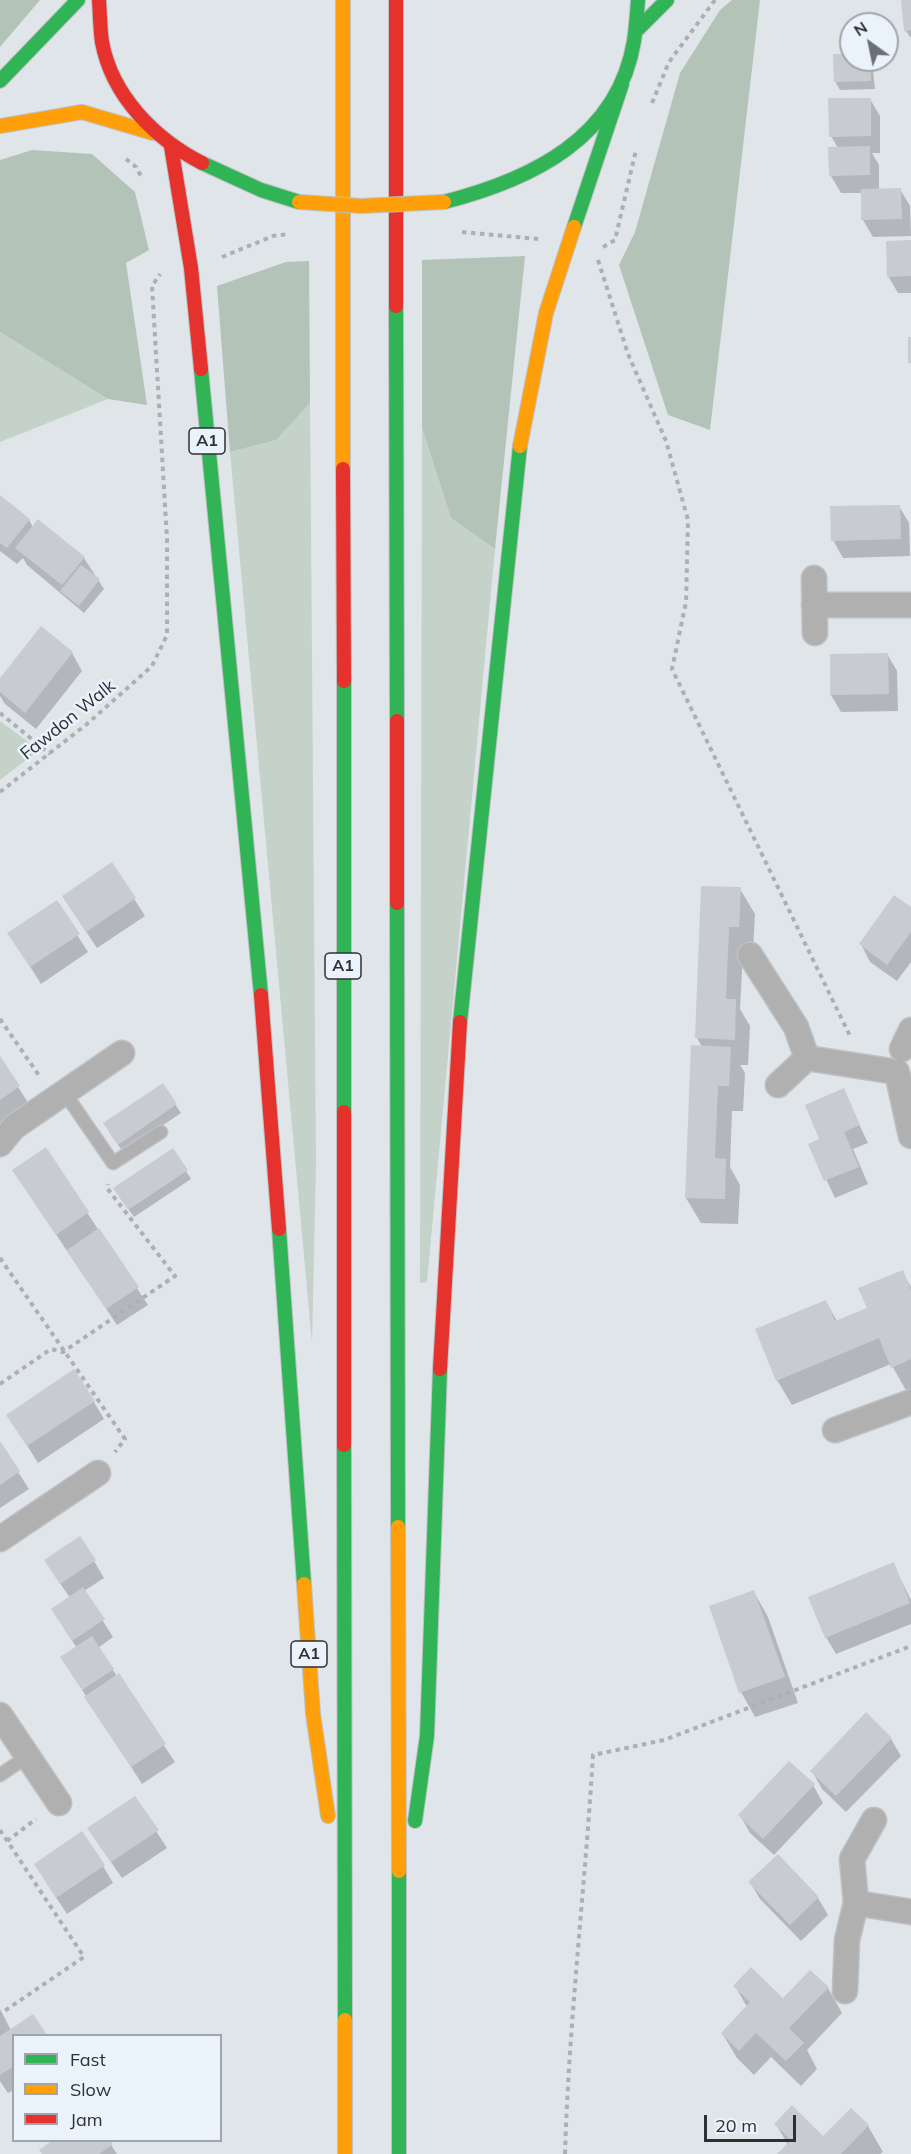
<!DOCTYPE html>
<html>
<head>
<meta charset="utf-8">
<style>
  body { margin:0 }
  #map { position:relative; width:911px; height:2154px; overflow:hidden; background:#e0e5ea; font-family:Mulish,sans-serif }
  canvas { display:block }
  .legend { position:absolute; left:12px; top:2034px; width:210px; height:108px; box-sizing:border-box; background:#eaf2fb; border:2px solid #9fa5ab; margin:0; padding:8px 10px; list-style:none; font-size:18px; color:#2e3134 }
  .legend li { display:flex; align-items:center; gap:12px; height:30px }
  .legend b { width:30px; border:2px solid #9fa5ab }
  .north { position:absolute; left:839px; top:12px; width:60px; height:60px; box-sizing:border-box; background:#eaf2fb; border:2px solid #9fa5ab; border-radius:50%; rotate:327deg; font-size:16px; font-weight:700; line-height:24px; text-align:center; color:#2e3134 }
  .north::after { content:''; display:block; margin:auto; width:21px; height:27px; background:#6c7074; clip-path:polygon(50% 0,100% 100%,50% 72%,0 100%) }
  .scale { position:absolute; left:704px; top:2115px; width:92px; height:27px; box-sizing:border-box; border:3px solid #2e3134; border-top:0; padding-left:8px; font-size:18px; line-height:21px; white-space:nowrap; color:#2e3134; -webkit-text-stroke:4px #eaf2fb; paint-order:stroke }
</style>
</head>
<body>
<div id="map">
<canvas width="911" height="2154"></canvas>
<ul class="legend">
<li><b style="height:8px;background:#30b455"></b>Fast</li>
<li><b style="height:8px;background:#ff9f0a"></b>Slow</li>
<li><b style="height:8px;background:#e5322d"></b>Jam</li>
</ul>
<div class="north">N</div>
<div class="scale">20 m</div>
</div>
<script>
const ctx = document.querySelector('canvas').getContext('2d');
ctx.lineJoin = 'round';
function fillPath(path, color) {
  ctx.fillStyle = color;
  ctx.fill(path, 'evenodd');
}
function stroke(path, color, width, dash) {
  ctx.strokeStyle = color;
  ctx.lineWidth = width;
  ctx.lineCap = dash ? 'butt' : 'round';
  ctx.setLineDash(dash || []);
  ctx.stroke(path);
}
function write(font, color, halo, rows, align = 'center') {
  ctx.font = font + ' Mulish,sans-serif';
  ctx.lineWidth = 5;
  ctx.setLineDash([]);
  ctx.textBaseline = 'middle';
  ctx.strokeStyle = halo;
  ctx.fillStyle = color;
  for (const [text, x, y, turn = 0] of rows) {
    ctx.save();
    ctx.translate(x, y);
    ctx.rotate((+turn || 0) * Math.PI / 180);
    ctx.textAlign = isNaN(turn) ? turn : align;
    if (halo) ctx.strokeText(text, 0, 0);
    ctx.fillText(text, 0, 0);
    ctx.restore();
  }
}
const green = new Path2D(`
  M0,332L108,399L0,442Z
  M310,403L316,1164L312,1343L230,452L276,440Z
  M422,428L451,518L495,549L427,1282L420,1283Z
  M0,721L39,750L0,780Z`);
const forest = new Path2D(`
  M0,0H40L0,47Z
  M732,0H760L710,430L668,415L619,265L635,232L680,73L720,10Z
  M32,150L92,154L135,192L149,250L126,263L147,405L108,399L0,332V160Z
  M525,256L495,549L451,518L422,428V260Z
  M309,261L310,403L276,440L230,452L217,286L286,262Z`);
const shadow = new Path2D(`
  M902,0H911V38L905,30Z
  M851,55V60H872L875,89L840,90L835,81Z
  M870,99L880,116V153H872L879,165V190L900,189L910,206L911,236L873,237L863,220L862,193H841L831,176L838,148L831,136Z
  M911,242V293H898L888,276Z
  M0,497L29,520L33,527L84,558L104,589L84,613L27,565L23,558L17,564L0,551Z
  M899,506L909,523L910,556L843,558L833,540Z
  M41,629L72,653L82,671L36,729L5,704L0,696V680Z
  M887,654L897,671L898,711L841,712L831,695Z
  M112,864L145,916L97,948L74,913Z
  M703,887L740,889L755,914L753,952H743L740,1009L750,1026L748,1065H740L745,1073L743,1111H732L730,1167L740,1185L738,1224L701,1223L686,1198L702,1047L697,1038Z
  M56,902L88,952L41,984L9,933Z
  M911,909V962L897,981L870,962L861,944Z
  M0,1059L34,1112L0,1135Z
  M162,1085L181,1113L123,1152L109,1132Z
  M843,1090L868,1143L853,1149L868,1184L835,1198L810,1145L821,1140Z
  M45,1149L148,1305L117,1325L24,1187Z
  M186,1171L191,1179L134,1217L120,1197Z
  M902,1272L911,1287V1390L907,1392L891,1364L792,1405L777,1380L826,1302L837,1321L869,1308Z
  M94,1402L104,1419L38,1463L8,1415Z
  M0,1444L29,1489L0,1508Z
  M94,1561L104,1578L84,1591L113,1637L98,1648L175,1762L142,1784L72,1674L77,1648L63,1627L70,1598L56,1577Z
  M893,1564L911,1600V1624L836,1654L826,1637Z
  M754,1592L768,1617L798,1703L755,1717L741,1692Z
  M891,1739L901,1756L846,1812L822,1789L812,1771Z
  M813,1785L823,1803L774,1855L750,1833L740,1815Z
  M135,1798L167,1848L122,1878L99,1845Z
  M103,1866L113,1883L67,1914L46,1882Z
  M750,1882L818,1898L828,1915L801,1941L760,1899Z
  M735,1986L783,2000L828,1988L842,2013L807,2050L817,2069L801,2086L771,2057L754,2075L737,2058L722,2033L747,2007Z
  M0,2009L14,2036V2090L8,2093L0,2081Z
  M851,2110L868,2126L883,2152L880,2154H779L788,2145L776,2124L823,2138Z
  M52,2140H108L117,2154H43Z`);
const building = new Path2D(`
  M901,0H911V30L904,31Z
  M833,54H851V60H870L871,81L834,82Z
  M828,98H871V136L829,137Z
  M870,146V175L829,176L828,147Z
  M901,188L902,219L861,220V189Z
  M911,240V276L887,277L886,241Z
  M908,337H911V363H908Z
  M0,495L30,519L7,548L0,543Z
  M900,505L901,539L831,541L830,506Z
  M38,519L85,557L62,585L15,548Z
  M81,565L100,579L79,606L60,591Z
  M41,626L73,652L25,713L0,692V678Z
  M888,653L889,694L830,695V654Z
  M112,862L136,898L86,932L62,896Z
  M701,886L741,887L739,927H729L726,999H736L735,1040L695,1038Z
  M894,895L911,907V932L887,965L859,944Z
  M57,900L80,934L30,967L7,933Z
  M691,1045L731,1047L729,1086H718L715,1158L726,1159L725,1199L685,1198Z
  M0,1056L20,1086L0,1100Z
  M163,1083L177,1104L118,1145L103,1123Z
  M844,1088L860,1125L844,1132L859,1167L824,1181L808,1144L819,1139L805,1105Z
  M46,1147L89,1212L56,1235L12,1170Z
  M173,1148L188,1170L128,1210L113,1188Z
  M99,1228L139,1287L106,1309L67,1250Z
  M903,1270L911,1290V1359L891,1368L879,1338L776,1381L755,1329L826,1300L835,1321L867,1308L858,1288Z
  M74,1369L95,1401L27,1446L6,1415Z
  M0,1441L20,1471L0,1485Z
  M80,1536L96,1560L60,1584L44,1560Z
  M894,1562L910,1603L825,1638L808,1597Z
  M83,1587L105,1619L72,1641L51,1609Z
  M754,1590L785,1677L739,1693L709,1606Z
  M92,1636L114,1669L82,1690L60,1657Z
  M119,1673L166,1744L131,1767L84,1697Z
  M866,1712L892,1738L836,1796L810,1771Z
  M789,1761L815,1784L763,1839L738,1815Z
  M135,1796L159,1830L111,1862L87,1828Z
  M82,1831L105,1865L56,1898L34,1864Z
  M778,1854L819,1897L790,1925L748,1882Z
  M751,1967L783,1998L810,1970L829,1987L789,2028L804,2043L786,2061L756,2033L739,2051L721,2033L750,2002L733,1986Z
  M33,2014L48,2036H14V2066L0,2075V2036Z
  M792,2105L823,2136L851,2108L869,2125L841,2154H777L791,2140L774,2124Z
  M53,2140H110L113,2144L99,2154H42L39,2150Z`);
const path = new Path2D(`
  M652,103L669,62L715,0
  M126,159L136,167L142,178
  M462,232L538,239
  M603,247L615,240L636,150
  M222,257L273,236L288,234
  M598,260L628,354L666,441L688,520L686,602L672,669L851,1038
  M0,713L50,754
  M0,792L87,724L152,666L167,635V539L152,286L160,274
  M0,1019L40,1077
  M0,1258L125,1439L115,1452
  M0,1384L51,1349L63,1352L175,1276L107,1188L108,1184
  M0,1830L84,1957L0,2014
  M7,1841L36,1819
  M565,2154C569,2021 585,1888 593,1755L664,1740L911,1646`);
const lane = new Path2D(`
  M64,1092L113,1163L161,1132
  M0,1775L28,1756`);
const street = new Path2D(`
  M814,578L815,633
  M814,605H911
  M750,955L796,1027L807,1058L778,1085
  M902,1049L911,1030
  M807,1058L897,1072L911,1136
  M0,1144L14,1127L122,1053
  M835,1430L911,1402
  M0,1539L98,1473
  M0,1715L59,1803
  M856,1903L852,1859L874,1820
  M845,1991L847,1940L856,1903L911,1912`);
const fast = new Path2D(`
  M638,29L667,0
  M0,81L78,0
  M202,163L261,190L299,202
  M444,202C530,180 618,139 634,41C636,28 637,14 638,0
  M574,227L622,84
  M396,306L397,721
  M201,369L261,995
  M344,681V1112
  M397,903L398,1527
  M460,1022L520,446
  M279,1229L304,1584
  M344,1445L345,2020
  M415,1821L427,1736L440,1369
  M399,1871V2154`);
const slow = new Path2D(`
  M343,0V469
  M0,126L82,112L153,133
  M520,446L546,313L574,227
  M398,1527L399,1871
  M304,1584L313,1714L328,1816
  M345,2020V2154`);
const jam = new Path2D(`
  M99,0C100,14 100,28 102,42C112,96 155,139 202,163
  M396,0V306
  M171,146L191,268L201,369
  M343,469L344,681
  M397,721V903
  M261,995L279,1229
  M344,1112V1445
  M440,1369L460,1022`);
const slowBridge = new Path2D(`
  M299,202L361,206L444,202`);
const shields = [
  [207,441,36],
  [343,966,36],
  [309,1654,36]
];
const shieldNames = [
  ["A1",207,441],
  ["A1",343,966],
  ["A1",309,1654]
];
const streetNames = [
  ["Fawdon Walk",68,720,-39]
];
fillPath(green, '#c4d2c9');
fillPath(forest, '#b3c3b8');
fillPath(shadow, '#0003');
fillPath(building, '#c8ccd0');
stroke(lane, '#bdc1c5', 15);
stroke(street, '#bdc1c5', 27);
stroke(fast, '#bdc1c5', 16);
stroke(slow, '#bdc1c5', 16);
stroke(jam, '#bdc1c5', 16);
stroke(path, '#aeafb0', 4, [4.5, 4.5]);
stroke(lane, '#b1b0b0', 12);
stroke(street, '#b1b0b0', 24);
stroke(fast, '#30b455', 14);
stroke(slow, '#ff9f0a', 14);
stroke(jam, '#e5322d', 14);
stroke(slowBridge, '#bdc1c5', 16, []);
stroke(slowBridge, '#ff9f0a', 14);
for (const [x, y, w] of shields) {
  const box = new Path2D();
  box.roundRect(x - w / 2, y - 13, w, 26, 4.5);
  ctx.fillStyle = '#eaf2fb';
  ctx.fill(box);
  stroke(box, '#2e3134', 1.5);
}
write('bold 16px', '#2e3134', null, shieldNames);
write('18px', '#2e3134', '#eaf2fb', streetNames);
</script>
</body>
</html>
